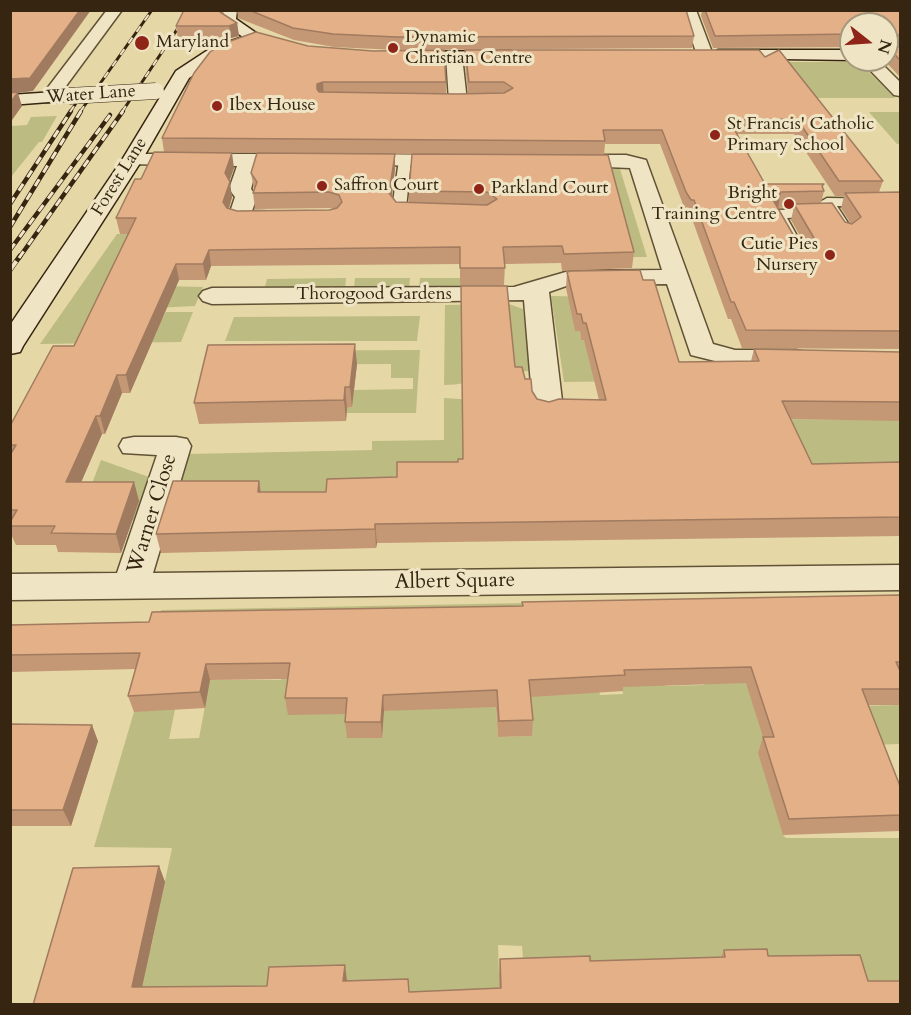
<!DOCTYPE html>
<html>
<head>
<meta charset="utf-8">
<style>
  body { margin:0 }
  #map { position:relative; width:911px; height:1015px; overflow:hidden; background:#e6d7a6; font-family:Cardo,serif }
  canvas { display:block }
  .frame { position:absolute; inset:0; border:12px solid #352511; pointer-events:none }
  .north { position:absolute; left:839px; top:12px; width:60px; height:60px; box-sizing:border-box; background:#efe5c5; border:2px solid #a5987d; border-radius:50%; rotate:107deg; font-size:16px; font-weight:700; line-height:24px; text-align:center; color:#352511 }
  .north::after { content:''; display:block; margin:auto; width:21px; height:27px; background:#8f2418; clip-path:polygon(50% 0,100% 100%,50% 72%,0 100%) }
</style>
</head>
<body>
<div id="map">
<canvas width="911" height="1015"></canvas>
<div class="frame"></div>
<div class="north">N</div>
</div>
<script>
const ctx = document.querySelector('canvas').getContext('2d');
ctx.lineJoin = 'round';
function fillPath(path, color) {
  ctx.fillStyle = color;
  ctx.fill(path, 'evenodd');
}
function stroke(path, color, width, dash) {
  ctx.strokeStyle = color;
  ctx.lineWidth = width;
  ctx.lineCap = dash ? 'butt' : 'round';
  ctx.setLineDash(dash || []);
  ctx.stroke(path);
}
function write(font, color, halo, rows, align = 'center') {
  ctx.font = font + ' Cardo,serif';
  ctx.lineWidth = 6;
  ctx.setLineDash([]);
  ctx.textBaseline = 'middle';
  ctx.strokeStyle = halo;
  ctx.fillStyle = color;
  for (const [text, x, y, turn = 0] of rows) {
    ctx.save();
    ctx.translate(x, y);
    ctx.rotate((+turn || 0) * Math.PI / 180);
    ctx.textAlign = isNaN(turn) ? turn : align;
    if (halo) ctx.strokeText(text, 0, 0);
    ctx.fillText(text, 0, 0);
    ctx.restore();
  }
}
const green = new Path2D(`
  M766,62H859L895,98H796Z
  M869,112H900V144H897Z
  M57,116L42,142H39L11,177V126L27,125L31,117Z
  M604,169H620L647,257H629Z
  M117,234H140L162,319L166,312H193L181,342L40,344Z
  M346,278L345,289L264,290L267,279Z
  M355,278H410L409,289H354Z
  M420,278H500V288L419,289Z
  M164,286L203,287L195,306L154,308Z
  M551,296L613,297L573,319L575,330L580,331L581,340H626L636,381L564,382Z
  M509,304L523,309L530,371C500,371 474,385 444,385L445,305Z
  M420,316L417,341H225L234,317Z
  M420,350L416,413H347V408L352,407L354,390L413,389V378H391V364L219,365L224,351Z
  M444,398L771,419L900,420V481L397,509L172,499L189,454L372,450V441L444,440Z
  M101,460L149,477L133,521L10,487L91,486Z
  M892,596L594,661L600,695L623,694L620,676L658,660L665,686L704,685L697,659L744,678L856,706L900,705V744L871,745L783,835L786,838H900V1004H527L522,946L498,945L500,1003L345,1004L346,980L271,1004H46L151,947L172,848L94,847L134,712L181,680L169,739L199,738L210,680H281L283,671L349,714L348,738H382L384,711L419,708L493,669L498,737L532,736L525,663L157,628L161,610Z`);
const lane = new Path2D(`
  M405,156L411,160L406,208L422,210L424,213L417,217L398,216L392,209L399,160Z
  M827,198L900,199V207L837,206L850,226L843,230L838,229L827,213L821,216L787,218L796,234L789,238L784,237L771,214L778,210L825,209L820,202Z`);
const street = new Path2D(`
  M107,10H122L63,90L58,102H46L43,98L46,90Z
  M682,10H696L713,55L711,58L705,60L697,55Z
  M454,51L462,56L467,101L458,106L449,101L446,56Z
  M874,60L880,62L900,82V96L894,95L868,68L866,65Z
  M132,154H301L308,156L311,160L308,164L301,166H257L251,189L257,197L252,211L285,212L288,217L285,222C269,226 247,227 231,223L228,218L235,197L229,189L237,166L125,164L122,160L125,156Z
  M350,154L457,155L464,157L467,161L464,165L457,167L343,164L340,160L343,156Z
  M566,155H626L646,160L713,344L735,350H796L806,352L810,358L806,364L735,366L691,355L667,284L569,285L549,292L563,409L558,415L548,418L538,415L533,409L524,300L212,304L203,301L199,296L203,291L212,288L514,287L569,271L662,270L630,168L559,165L556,161L559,157Z
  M134,437H176L187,439L191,446L153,573L900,565V590L10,600V574L117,573L157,455L123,453L119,446L123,439Z`);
const secondary = new Path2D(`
  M223,10H237L236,19L259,35L298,46L300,49L292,54L253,42L223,54L189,78L142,160L23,346L20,352L10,354V325L122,160L176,71L211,48L243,37L224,24Z
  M718,50H851V60L712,58L710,55Z
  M510,51L516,53L518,56L516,59L400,62L392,57L400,52Z
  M69,91L78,96L75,100L10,105V95Z`);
const railFar2 = new Path2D(`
  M70,112L81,96
  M80,112L152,10
  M122,112L190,10`);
const railFar1 = new Path2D(`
  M10,204L71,111
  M10,227L81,111
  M10,250L110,115
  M19,258L123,111`);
const rail = new Path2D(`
  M10,270L20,256`);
const secondaryBridge = new Path2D(`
  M69,96L156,91`);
const wall = new Path2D(`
  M223,10V14L237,23L239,36L231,38L178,39L176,26Z
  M237,10H686L694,36L692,48L396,50L334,47L294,40L238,18Z
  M702,10H900V77L884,60H887V24H851V47L713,48L701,16Z
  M465,50L765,57L883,181L879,192H900V421L790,419L812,464L900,462V536L377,543L376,548L161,553L156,534L261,492H326L397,477L458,462L463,459L515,367L525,379L537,399L549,402L599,400L584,340H581L580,331H575L566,288L567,272L643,280L679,362L751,361L754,349L900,352V349L742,348L731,319H728L691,216H688L684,207L660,144H605L604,155L634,252L632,268L562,271L561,263L505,264L504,285H460V264L211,266L206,280H179L130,393H122L105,434H102L81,482H134L139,501L121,553L58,552L56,545H16L10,532V426L74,346L128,234H120L116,218L141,179L234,168L229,181L232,197L229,209L237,211L329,210L334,209L331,208L255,209L253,193L254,190L251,173L395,169L392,196L396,202H409V191L531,155L164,152L162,138L194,73L446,82V94H468L465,63ZM737,134H794L835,196H844L841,208L851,224L845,222L821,203L824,191L823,189L765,184ZM794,207L791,220L804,243H798L778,208Z
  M357,364L352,407L347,408L346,421L199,424L194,403Z
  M900,595V705H868L900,786V831L783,835L758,753L763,737L746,683L623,687V691L531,697L533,720L532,736L498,737L496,707L384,711L382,738H347L345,722L346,714L288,715L285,698L288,679L210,680L205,708L134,712L128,696L136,669L10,672V625L149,622L522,606V602Z
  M10,724L98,741L71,826H10Z
  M159,866L165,882L142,987L267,986L347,981L409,992L499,989V974L500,959L590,961L721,957L724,950L768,956L868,981L33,1005Z`);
const shadedWall = new Path2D(`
  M80,10H91L33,91L18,93L22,106L10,123V79Z
  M237,23L239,36L231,38L229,26Z
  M323,82L324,96L317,89V84Z
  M232,153L234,168L227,188L225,173Z
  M395,154V169L390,209L389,193Z
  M230,182L232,197L226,217L223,202Z
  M781,192L778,208L772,198Z
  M209,250L211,266L206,280L203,264Z
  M176,264L179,280L130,393L126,375Z
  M355,344L357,364L352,407L350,387Z
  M117,375L122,393L105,434L100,416Z
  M345,387L347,408L346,421L344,400Z
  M96,416L102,434L73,501L66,482Z
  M259,481L262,500L258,492Z
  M134,482L139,501L121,553L116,534Z
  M375,524L377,543L376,548L375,529Z
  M206,664L210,680L205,708L200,692Z
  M383,695L384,711L382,738L381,722Z
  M92,725L98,741L71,826L63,810Z
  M159,866L165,882L139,1001L132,987Z
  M345,965L347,980L346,995L343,981Z`);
const building = new Path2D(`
  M10,10H80L30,78L10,79Z
  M184,10H220V12L237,23L229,26H176Z
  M249,10H686L694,36L396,37L333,34L293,28Z
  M705,10H900V35H889V47H900V60L887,46V24H851V34L715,36Z
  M256,32L308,46L373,51L444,50L446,82H323L317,84V89L319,92L457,94L504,93L513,88L504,82H469L465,50H759L765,57L779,50L883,181H839L797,119L729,120L765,184H824L822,186L824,191L781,192L772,198L798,243L810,244L814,238L794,204L832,203L845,222L852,224L861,217L845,193L900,192V331L746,330L734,302H731L694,200H691L686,192L662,130H603L605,141L162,138L194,73L210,52L222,44Z
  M18,92L10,103V93Z
  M154,152L232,153L225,173L230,182L223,202L227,208L237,211L329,210L337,208L342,202L339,195L329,192L253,193L257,182L251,173L257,153L395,154L389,193L396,202L487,205L497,199L487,192L409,191L412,154L608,155L634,252L564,254L562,246L503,247L505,268H460V247L209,250L203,264H176L126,375H117L100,416H96L66,482H134L116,534L51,533L55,526H10V522L17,510H10V455L16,445H10V426L53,346H74L136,218H116L135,179H141Z
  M640,270L643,280H654L679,362L759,361L754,349L900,352V402L782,401L812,464L900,462V517L375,524V529L156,534L173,481H259L258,492H326L327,479L397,477V462H458V459H463L461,286H507L515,367H522L525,379H531L532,391L537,399L549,402L559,399L606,400L586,323H583L581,314H577L567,272L571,271Z
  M355,344L350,387H345L344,400L194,403L208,345Z
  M900,595V662H896L900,671V689H862L900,786V815L789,819L763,737H774L751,667L624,670L625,675L529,680L533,720L499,721L497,690L383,695L381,722H345L347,698H285L290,663L206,664L200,692L128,696L140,653L10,655V625L149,622L152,612L523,606L522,602Z
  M10,724L92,725L63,810H10Z
  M159,866L132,987L267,986L269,967L345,965L343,981L408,979L409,992L501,988L500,959L590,956V961L725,957L724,950L767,949L768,956L860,955L868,981H900V1005H33L73,868Z`);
const markers = [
  [142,43,8,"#8f2418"],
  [393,48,6,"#8f2418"],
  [217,106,6,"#8f2418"],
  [715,135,6,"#8f2418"],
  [322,186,6,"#8f2418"],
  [479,189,6,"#8f2418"],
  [789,204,6,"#8f2418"],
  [830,255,6,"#8f2418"]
];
const farPoinames = [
  ["Dynamic",405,38],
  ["Christian Centre",405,59],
  ["Maryland",156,43],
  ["Ibex House",229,106],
  ["St Francis' Catholic",727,125],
  ["Primary School",727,146],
  ["Saffron Court",334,186],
  ["Parkland Court",491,189],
  ["Bright",777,194,"right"],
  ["Training Centre",777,215,"right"],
  ["Cutie Pies",818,245,"right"],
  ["Nursery",818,266,"right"]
];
const farStreetnames = [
  ["Water Lane",91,95,-4],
  ["Forest Lane",120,177,-58],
  ["Thorogood Gardens",374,295]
];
const streetNames = [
  ["Warner Close",153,514,-73],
  ["Albert Square",455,582,-1]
];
fillPath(green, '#bcbc82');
stroke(lane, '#615236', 3);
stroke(street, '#615236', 3);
stroke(secondary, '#352511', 3);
fillPath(lane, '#efe5c5');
fillPath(street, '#efe5c5');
fillPath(secondary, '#efe5c5');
stroke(railFar2, '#352511', 3);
stroke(railFar1, '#352511', 4.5);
stroke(rail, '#352511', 5);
stroke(railFar2, '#efe5c5', 2, [7]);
stroke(railFar1, '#efe5c5', 3, [8]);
stroke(rail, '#efe5c5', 4, [11]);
stroke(secondaryBridge, '#352511', 17, []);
stroke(secondaryBridge, '#efe5c5', 16);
fillPath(wall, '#c49775');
fillPath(shadedWall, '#a07b5f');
fillPath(building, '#e4b088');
stroke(building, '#a07b5f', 1.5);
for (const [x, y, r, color] of markers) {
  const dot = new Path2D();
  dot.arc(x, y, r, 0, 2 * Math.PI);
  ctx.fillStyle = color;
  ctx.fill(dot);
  stroke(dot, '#efe5c5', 2);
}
write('18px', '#352511', '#efe5c5', farPoinames, 'left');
write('18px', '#352511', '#efe5c5', farStreetnames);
write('21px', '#352511', '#efe5c5', streetNames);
</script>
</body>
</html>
